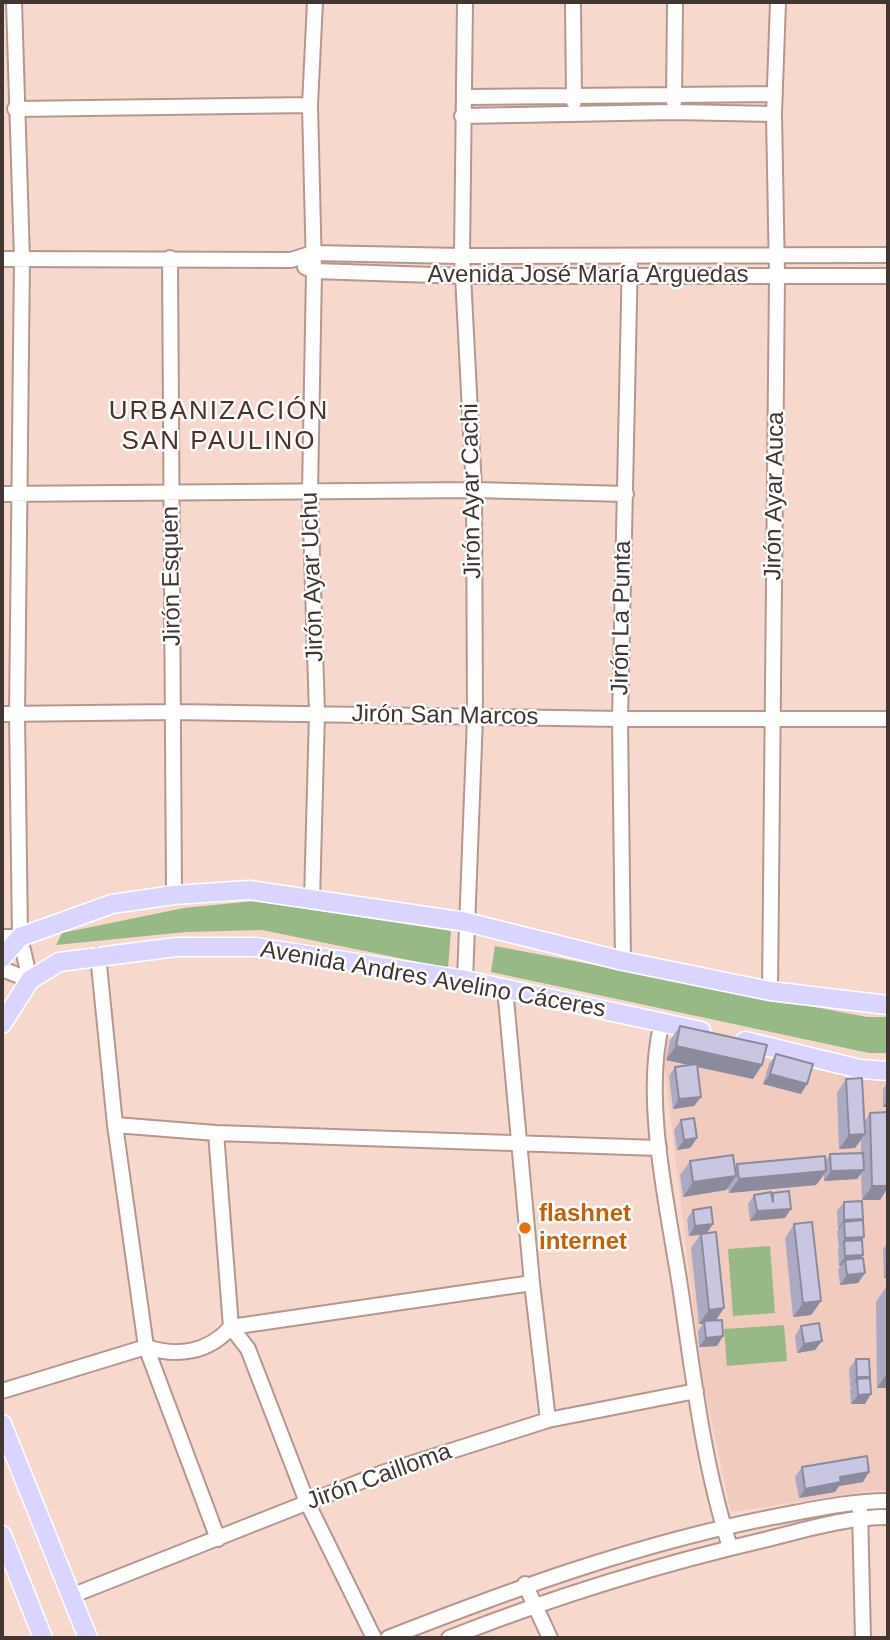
<!DOCTYPE html>
<html>
<head>
<meta charset="utf-8">
<style>
  body { margin:0 }
  #map { position:relative; width:890px; height:1640px; overflow:hidden; background:#f7d8cd; font-family:Arial,sans-serif }
  canvas { display:block }
  .frame { position:absolute; inset:0; border:4px solid #423632; pointer-events:none }
</style>
</head>
<body>
<div id="map">
<canvas width="890" height="1640"></canvas>
<div class="frame"></div>
</div>
<script>
const ctx = document.querySelector('canvas').getContext('2d');
ctx.lineJoin = 'round';
function fillPath(path, color) {
  ctx.fillStyle = color;
  ctx.fill(path, 'evenodd');
}
function stroke(path, color, width, dash) {
  ctx.strokeStyle = color;
  ctx.lineWidth = width;
  ctx.lineCap = dash ? 'butt' : 'round';
  ctx.setLineDash(dash || []);
  ctx.stroke(path);
}
function write(font, color, halo, rows, align = 'center') {
  ctx.font = font + ' Arial,sans-serif';
  ctx.lineWidth = 5;
  ctx.setLineDash([]);
  ctx.textBaseline = 'middle';
  ctx.strokeStyle = halo;
  ctx.fillStyle = color;
  for (const [text, x, y, turn = 0] of rows) {
    ctx.save();
    ctx.translate(x, y);
    ctx.rotate((+turn || 0) * Math.PI / 180);
    ctx.textAlign = isNaN(turn) ? turn : align;
    if (halo) ctx.strokeText(text, 0, 0);
    ctx.fillText(text, 0, 0);
    ctx.restore();
  }
}
const built = new Path2D(`
  M668,1038L856,1078L888,1079V1490L867,1491L731,1512L701,1371L663,1055Z`);
const green = new Path2D(`
  M254,901L451,931L448,968L262,930L186,932L56,945L62,933L184,908Z
  M495,946L867,1017H888V1053H869L491,972Z
  M770,1246L775,1313L733,1316L728,1249Z
  M784,1325L787,1361L727,1366L724,1329Z`);
const minor = new Path2D(`
  M14,2L22,259L17,715L20,937L30,980
  M465,2L462,256L474,490L475,717L465,980
  M573,2L574,102
  M465,97L775,94
  M674,102L675,2
  M15,109L310,105
  M462,116L674,112L774,114
  M170,258L174,895
  M2,259L291,260L313,253L462,256L888,255
  M305,267L314,271L464,276H888
  M2,494L474,490L626,494
  M2,714L173,712L620,719H888
  M312,900L317,713L310,493L314,271L310,105L315,2
  M2,937H20
  M98,955L115,1125L146,1347L218,1539
  M623,961L620,719L630,256
  M2,969L30,980
  M505,988L532,1283L548,1420
  M770,991L777,276L774,114L778,2
  M662,1022C642,1099 668,1208 680,1286C693,1373 703,1464 730,1547
  M115,1125L216,1133L659,1148
  M216,1133L231,1327L248,1349L307,1502L374,1638
  M2,1391L146,1347C177,1357 208,1353 231,1327L532,1283
  M860,1510L863,1638
  M525,1584L550,1638
  M71,1596L382,1473L548,1420L696,1391
  M388,1638C513,1589 640,1543 773,1517C811,1510 849,1501 888,1501
  M449,1638C553,1597 660,1564 768,1539C808,1529 847,1517 888,1517`);
const major = new Path2D(`
  M2,958L20,937L112,904L174,895L249,890L466,922L623,961L770,991L888,1005
  M2,1024L30,980L59,962L176,947H256L465,980L701,1031
  M745,1041L860,1069L888,1071
  M2,1424L88,1638
  M2,1535L43,1638`);
const wall = new Path2D(`
  M680,1026L762,1065L753,1079L697,1067L701,1097L694,1106L673,1109L669,1076L675,1067L689,1065L666,1060L670,1040Z
  M776,1054L807,1084L801,1094L763,1084L769,1064Z
  M846,1079L865,1121L870,1113L888,1112V1187L880,1200H862L861,1173L857,1179L824,1181V1175L816,1185L729,1193L728,1188L726,1190L683,1197L680,1175L690,1161L735,1167L737,1164L825,1161L830,1154L861,1153V1140L855,1148L839,1149L837,1093Z
  M888,1082V1107H883V1089Z
  M681,1120L697,1138L690,1148L677,1150L674,1130Z
  M773,1193L785,1218L750,1221L748,1204L754,1195H772Z
  M844,1202L863,1219L861,1220L864,1237L862,1240L863,1255L861,1258L865,1273L858,1283L840,1285L838,1269L841,1266H839L838,1250L839,1248L837,1231L839,1229H838L837,1211Z
  M693,1210L713,1224L707,1233L724,1308L716,1320L723,1336L717,1346L699,1347L698,1331L703,1324H699L691,1248L700,1235L689,1236L687,1219Z
  M794,1224L821,1301L811,1315L793,1317L785,1238Z
  M888,1242V1278H884L883,1249Z
  M888,1284V1388H877L876,1302Z
  M801,1326L815,1350L797,1353L795,1336Z
  M856,1359L870,1377L865,1404H851L850,1389L852,1387H850L849,1369Z
  M802,1467L863,1482L839,1486L835,1492L799,1498L795,1477Z`);
const shadedWall = new Path2D(`
  M676,1046L762,1065L753,1079L666,1060Z
  M770,1074L807,1084L801,1094L763,1084Z
  M701,1097L694,1106L673,1109L679,1099Z
  M888,1099V1107H883Z
  M865,1134L855,1148L839,1149L849,1135Z
  M697,1138L690,1148L677,1150L684,1140Z
  M864,1170L857,1179L824,1181L831,1171Z
  M826,1171L816,1185L729,1193L739,1179Z
  M736,1176L726,1190L683,1197L693,1182Z
  M872,1186H888V1187L880,1200H862Z
  M791,1209L785,1218L750,1221L757,1211Z
  M863,1219L856,1228L844,1222L839,1229H838L844,1220Z
  M713,1224L706,1234L689,1236L695,1226Z
  M864,1237L857,1246L844,1241L839,1248L845,1238Z
  M863,1255L856,1265L845,1260L841,1266H839L845,1256Z
  M888,1272V1278H884Z
  M865,1273L858,1283L840,1285L847,1275Z
  M821,1301L811,1315L793,1317L803,1303Z
  M724,1308L714,1323L704,1321L703,1324H699L709,1310Z
  M723,1336L717,1346L699,1347L706,1338Z
  M822,1341L815,1350L797,1353L804,1344Z
  M888,1372V1388H877Z
  M857,1377H870L864,1386L857,1379L850,1387Z
  M871,1394L865,1404H851L858,1395Z
  M869,1472L863,1482L839,1486L835,1492L799,1498L805,1489L840,1477Z`);
const building = new Path2D(`
  M680,1026L767,1045L762,1065L676,1046Z
  M776,1054L813,1064L807,1084L770,1074Z
  M697,1064L701,1097L679,1099L675,1067Z
  M862,1078L865,1134L849,1135L846,1079Z
  M888,1112V1186H872L870,1113Z
  M694,1118L697,1138L684,1140L681,1120Z
  M863,1153L864,1170L831,1171L830,1154Z
  M733,1155L736,1176L693,1182L690,1161Z
  M825,1156L826,1171L739,1179L737,1164Z
  M789,1191L791,1209L757,1211L754,1195L771,1192L773,1202V1193Z
  M862,1201L863,1219L844,1220V1202Z
  M711,1207L713,1224L695,1226L693,1210Z
  M863,1220L864,1237L845,1238L844,1222Z
  M812,1222L821,1301L803,1303L794,1224Z
  M716,1232L724,1308L709,1310L701,1234Z
  M862,1240L863,1255L845,1256L844,1241Z
  M863,1258L865,1273L847,1275L845,1260Z
  M722,1320L723,1336L706,1338L704,1321Z
  M819,1323L822,1341L804,1344L801,1326Z
  M856,1359H869L870,1377H857Z
  M870,1378L871,1394L858,1395L857,1379Z
  M867,1456L869,1472L840,1477L841,1482L805,1489L802,1467Z`);
const markers = [
  [525,1228,7,"#e8710a"]
];
const streetNames = [
  ["Avenida José María Arguedas",588,275],
  ["Jirón Ayar Cachi",472,491,-91],
  ["Jirón Ayar Auca",775,496,-89],
  ["Jirón Esquen",172,576,-91],
  ["Jirón Ayar Uchu",313,577,-92],
  ["Jirón La Punta",622,618,-89],
  ["Jirón San Marcos",445,716,1],
  ["Avenida Andres Avelino Cáceres",433,980,10],
  ["Jirón Cailloma",379,1477,-20]
];
const foodNames = [
  ["flashnet",539,1214],
  ["internet",539,1242]
];
const neighbourhoodNames = [
  ["URBANIZACIÓN",219,412],
  ["SAN PAULINO",219,442]
];
fillPath(built, '#f1cbbd');
fillPath(green, '#97b986');
stroke(minor, '#b5978d', 18);
stroke(major, '#fff', 21);
stroke(minor, '#fff', 14);
stroke(major, '#d9d5fe', 18);
fillPath(wall, '#acaac2');
fillPath(shadedWall, '#8c8b9e');
fillPath(building, '#c8c6e1');
stroke(building, '#8c8b9e', 2);
for (const [x, y, r, color] of markers) {
  const dot = new Path2D();
  dot.arc(x, y, r, 0, 2 * Math.PI);
  ctx.fillStyle = color;
  ctx.fill(dot);
  stroke(dot, '#fff', 2.5);
}
write('24px', '#423632', '#fff', streetNames);
write('bold 24px', '#c56008', '#fff', foodNames, 'left');
ctx.letterSpacing = '2px';
write('26px', '#4c342b', '#fff', neighbourhoodNames);
ctx.letterSpacing = '0px';
</script>
</body>
</html>
